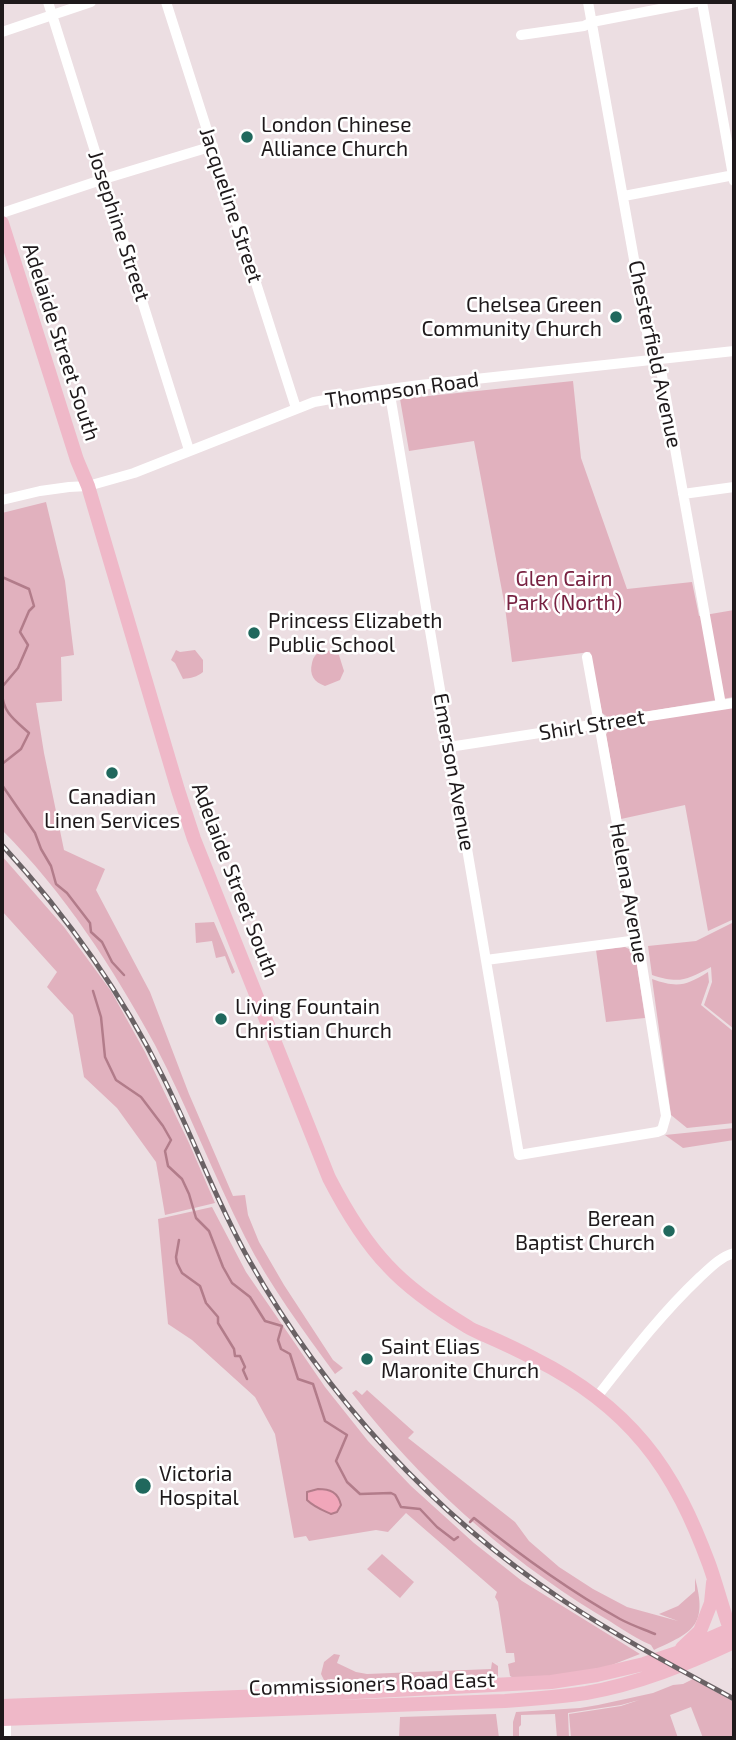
<!DOCTYPE html>
<html>
<head>
<meta charset="utf-8">
<style>
  body { margin:0 }
  #map { position:relative; width:736px; height:1740px; overflow:hidden; background:#ecdee2; font-family:"Exo 2",sans-serif }
  canvas { display:block }
  .frame { position:absolute; inset:0; border:4px solid #1e191b; pointer-events:none }
</style>
</head>
<body>
<div id="map">
<canvas width="736" height="1740"></canvas>
<div class="frame"></div>
</div>
<script>
const ctx = document.querySelector('canvas').getContext('2d');
ctx.lineJoin = 'round';
function fillPath(path, color) {
  ctx.fillStyle = color;
  ctx.fill(path, 'evenodd');
}
function stroke(path, color, width, dash) {
  ctx.strokeStyle = color;
  ctx.lineWidth = width;
  ctx.lineCap = dash ? 'butt' : 'round';
  ctx.setLineDash(dash || []);
  ctx.stroke(path);
}
function write(font, color, halo, rows, align = 'center') {
  ctx.font = font + ' "Exo 2",sans-serif';
  ctx.lineWidth = 5;
  ctx.setLineDash([]);
  ctx.textBaseline = 'middle';
  ctx.strokeStyle = halo;
  ctx.fillStyle = color;
  for (const [text, x, y, turn = 0] of rows) {
    ctx.save();
    ctx.translate(x, y);
    ctx.rotate((+turn || 0) * Math.PI / 180);
    ctx.textAlign = isNaN(turn) ? turn : align;
    if (halo) ctx.strokeText(text, 0, 0);
    ctx.fillText(text, 0, 0);
    ctx.restore();
  }
}
const green = new Path2D(`
  M573,381L581,458L627,589L692,582L699,616L734,610V697L609,718L602,713L590,652L512,662L505,607L474,441L409,451L400,399Z
  M46,502L65,581L74,655L61,657L62,701L36,703L44,753L64,850L105,869L96,890L150,992L189,1094L233,1196L245,1195L248,1215L259,1242L284,1285L333,1360L343,1368L335,1374C303,1330 270,1286 245,1237C213,1174 188,1108 155,1045C113,968 64,892 2,830V653L4,651L2,646V513Z
  M176,650L180,652L195,650L203,660V672C197,677 191,678 183,679L175,663L171,660Z
  M330,650L338,652L344,671L340,680L325,686C314,682 309,675 312,663C313,659 314,656 318,653C319,653 329,651 330,650Z
  M734,707V919L708,931L685,805L621,819L606,735L609,729L642,721Z
  M2,856L64,927L111,991L145,1052L189,1143L215,1203L165,1215L156,1162L117,1108L84,1077L73,1015L47,987L57,972L2,911V879L4,876L2,874Z
  M214,922L235,972L232,974L225,956L216,958L212,941L196,943L195,923Z
  M734,922V1029L704,1005L712,982L711,967C686,980 680,984 652,975L648,946L696,941Z
  M625,947L635,952L645,1018L606,1022L596,950Z
  M708,972L709,982L701,1005L734,1032V1123L687,1128L671,1115L652,979C677,988 686,986 708,972Z
  M734,1128V1140L683,1148L665,1135Z
  M212,1207L246,1272L325,1387L368,1441L411,1486L474,1543L522,1581L640,1654L599,1670L517,1680L510,1676L508,1664L515,1662L514,1653H506L498,1602L495,1597L497,1592L406,1513L388,1532L376,1530L309,1541L306,1536L294,1538L275,1434L255,1397L192,1340L168,1324L158,1219Z
  M356,1390L362,1395L367,1390L414,1432L408,1438L515,1522L529,1541L559,1567L593,1589L627,1607L678,1621L659,1614L678,1606L695,1591V1578C708,1626 693,1632 654,1650L651,1645C632,1637 614,1623 596,1613C502,1555 419,1480 352,1393Z
  M382,1554L414,1582L400,1598L367,1569Z
  M334,1654L340,1655L337,1663L356,1672L367,1674L491,1669L492,1662L498,1666V1676L494,1679L334,1689L326,1684L321,1674L324,1662Z
  M693,1679L734,1702V1738H703L691,1707L670,1715L678,1738H571L569,1714L621,1706L639,1700L621,1705L568,1713L569,1738H557L555,1714L521,1715V1725L519,1727V1738H513V1722L516,1712L580,1708L598,1705L653,1693L673,1685L683,1684Z
  M496,1714L499,1738H399L400,1717Z`);
const water = new Path2D(`
  M318,1489C330,1489 338,1492 341,1505L337,1512L331,1514C322,1510 314,1507 307,1500V1492Z`);
const stream = new Path2D(`
  M2,577L29,589L34,606L29,611L20,632L28,645L18,668L2,687
  M2,693C3,713 15,720 29,733L21,749L2,764
  M2,785L35,833L41,849L51,866L56,884L67,893L90,923L91,932L102,942L112,962L124,975
  M93,991L101,1017L105,1057L116,1080L141,1097L163,1126L171,1140L165,1151L168,1166L182,1179L189,1194L196,1218L209,1231L223,1267L232,1283L250,1297L265,1321L282,1326L278,1340L281,1349L290,1354L298,1379L313,1384L325,1421L347,1435L336,1461L347,1482L360,1494L391,1493L395,1495L401,1507L420,1509L437,1527L454,1540L458,1537
  M179,1240L176,1257L177,1263L182,1273L200,1286L206,1303L218,1317V1323L234,1349L235,1356H240L245,1367L243,1370L247,1379
  M470,1522L474,1518C520,1555 568,1590 620,1619C631,1625 643,1629 655,1634
  M733,1669L734,1670`);
const minor = new Path2D(`
  M48,2L189,450
  M166,2L296,408
  M588,2L652,360L661,370L721,705
  M702,2L734,181
  M2,32L91,2
  M521,35L584,26L592,22L696,2
  M624,196L734,175
  M2,213L104,179L213,146
  M389,389L519,1155L657,1132L662,1130L666,1116L638,940L587,657
  M683,494L734,487
  M2,500L40,491L69,487L88,486L134,473L314,402L375,391L420,385L734,351
  M449,747L734,703
  M486,960L638,940
  M596,1398C629,1356 661,1314 699,1278C710,1268 720,1257 734,1253
  M6,1718V1738`);
const major = new Path2D(`
  M2,223L77,460L88,486L178,790L194,839L329,1178C345,1209 363,1240 388,1266C410,1290 440,1310 468,1327C474,1331 481,1333 487,1336C503,1343 520,1351 535,1359C575,1379 615,1408 644,1443C674,1479 693,1521 709,1564C718,1589 724,1615 734,1640
  M682,1648L700,1631L711,1603L713,1583
  M2,1706L317,1694L551,1682L597,1675L644,1664L677,1653L734,1628
  M2,1719L505,1701C532,1699 559,1697 586,1693C638,1684 687,1664 734,1642`);
const rail = new Path2D(`
  M2,845C66,915 121,992 163,1077C193,1137 216,1201 249,1260C326,1397 433,1514 564,1601C618,1637 677,1668 734,1699`);
const markers = [
  [247,137,7,"#20685d"],
  [616,317,7,"#20685d"],
  [254,633,7,"#20685d"],
  [112,773,7,"#20685d"],
  [221,1019,7,"#20685d"],
  [669,1231,7,"#20685d"],
  [367,1359,7,"#20685d"],
  [143,1486,9,"#20685d"]
];
const poiNames = [
  ["London Chinese",261,125],
  ["Alliance Church",261,149],
  ["Chelsea Green",602,305,"right"],
  ["Community Church",602,329,"right"],
  ["Princess Elizabeth",268,621],
  ["Public School",268,645],
  ["Canadian",112,797,"center"],
  ["Linen Services",112,821,"center"],
  ["Living Fountain",235,1007],
  ["Christian Church",235,1031],
  ["Berean",655,1219,"right"],
  ["Baptist Church",655,1243,"right"],
  ["Saint Elias",381,1347],
  ["Maronite Church",381,1371],
  ["Victoria",159,1474],
  ["Hospital",159,1498]
];
const streetNames = [
  ["Jacqueline Street",231,205,72],
  ["Josephine Street",119,226,72],
  ["Adelaide Street South",61,342,72],
  ["Chesterfield Avenue",655,354,78],
  ["Thompson Road",402,390,-8],
  ["Shirl Street",592,725,-9],
  ["Emerson Avenue",454,772,80],
  ["Adelaide Street South",235,880,69],
  ["Helena Avenue",629,893,80],
  ["Commissioners Road East",372,1684,-2]
];
const parkNames = [
  ["Glen Cairn",564,579],
  ["Park (North)",564,603]
];
fillPath(green, '#e1b1be');
fillPath(water, '#f1a6ba');
stroke(water, '#b27c8a', 2);
stroke(stream, '#b27c8a', 2.5);
stroke(minor, '#fff', 10);
stroke(major, '#efb8c8', 14);
stroke(rail, '#6a6265', 5);
stroke(rail, '#fff', 2.5, [8]);
for (const [x, y, r, color] of markers) {
  const dot = new Path2D();
  dot.arc(x, y, r, 0, 2 * Math.PI);
  ctx.fillStyle = color;
  ctx.fill(dot);
  stroke(dot, '#fff', 2.5);
}
write('21px', '#1e191b', '#fff', poiNames, 'left');
write('21px', '#1e191b', '#fff', streetNames);
write('21px', '#782242', '#fff', parkNames);
</script>
</body>
</html>
